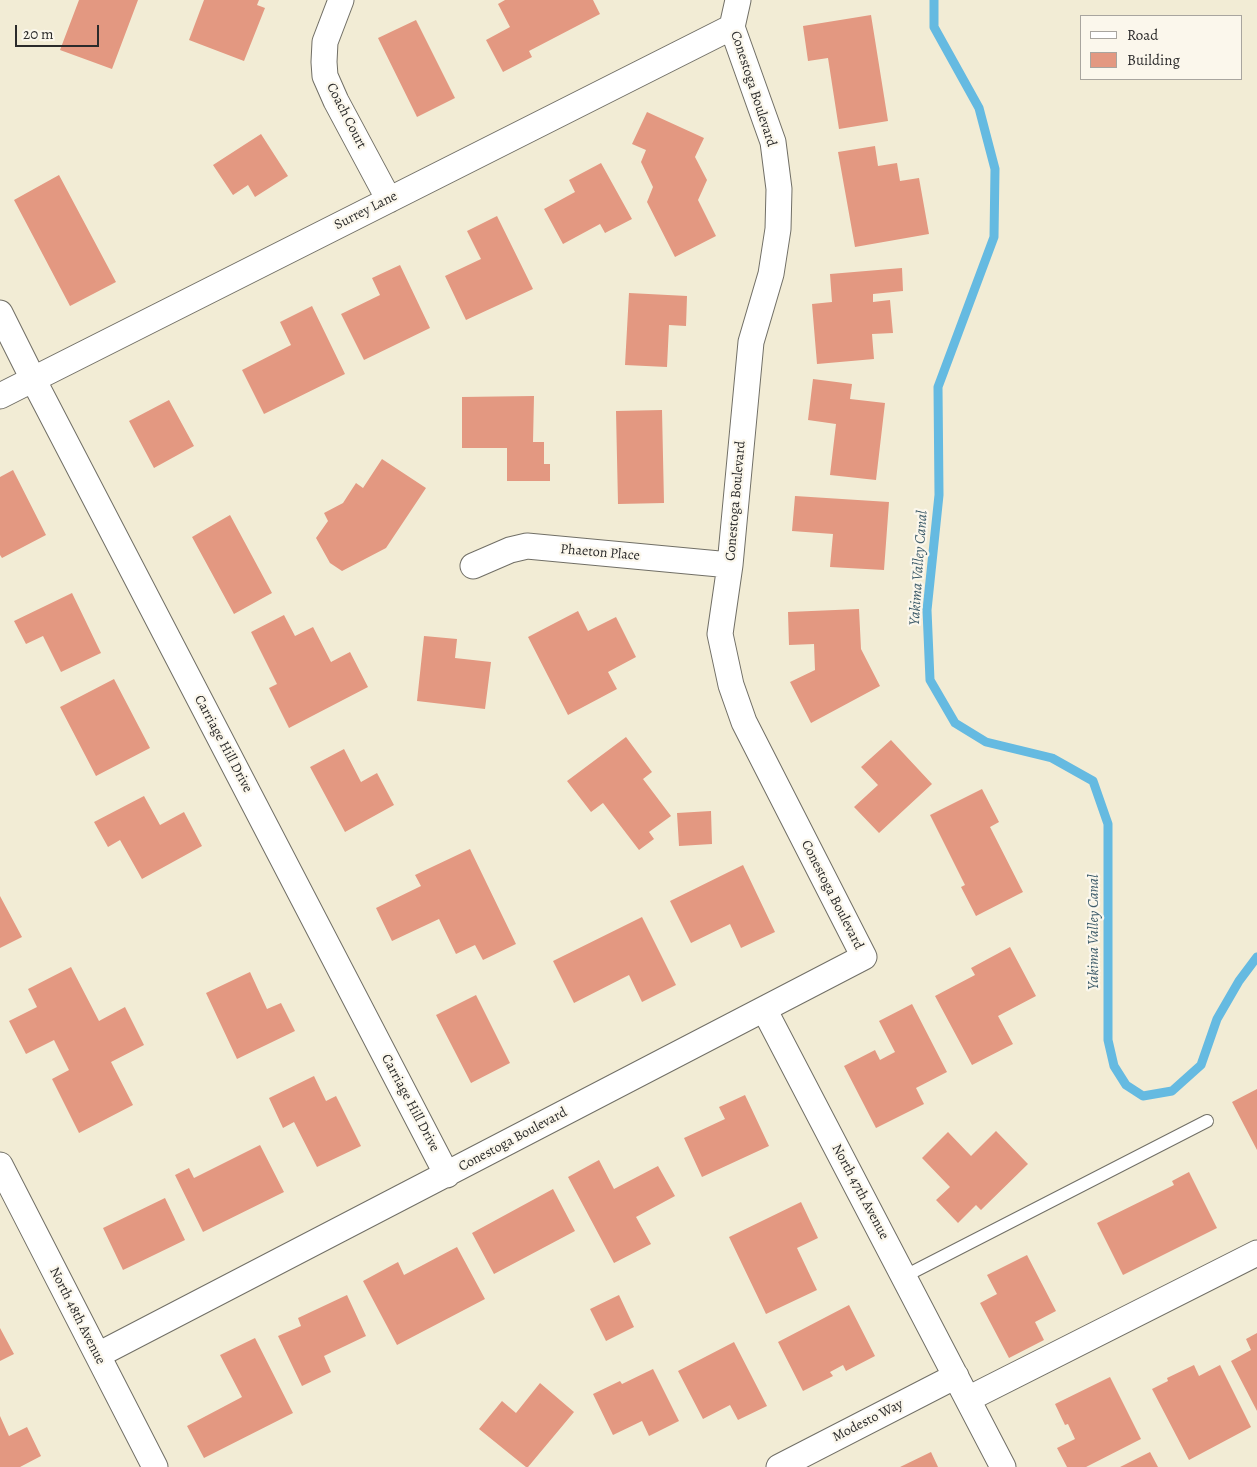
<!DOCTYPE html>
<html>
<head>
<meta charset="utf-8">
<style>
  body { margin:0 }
  #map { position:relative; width:1257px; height:1467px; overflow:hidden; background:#f2ecd5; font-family:Alegreya,serif }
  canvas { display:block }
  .legend { position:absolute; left:1080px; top:15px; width:162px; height:65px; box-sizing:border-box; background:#fbf7ec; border:1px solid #a8a59f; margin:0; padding:6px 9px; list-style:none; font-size:15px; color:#2b2b2b }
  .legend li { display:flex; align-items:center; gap:10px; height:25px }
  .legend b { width:25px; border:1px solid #a8a59f }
  .scale { position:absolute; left:15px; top:25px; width:84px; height:22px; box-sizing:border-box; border:2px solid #2b2b2b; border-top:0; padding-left:6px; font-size:15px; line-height:18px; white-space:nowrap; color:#2b2b2b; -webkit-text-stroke:4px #fbf7ec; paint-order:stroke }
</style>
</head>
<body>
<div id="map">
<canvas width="1257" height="1467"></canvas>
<ul class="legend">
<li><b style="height:6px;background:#fff"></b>Road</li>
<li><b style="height:14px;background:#e39881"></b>Building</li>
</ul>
<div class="scale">20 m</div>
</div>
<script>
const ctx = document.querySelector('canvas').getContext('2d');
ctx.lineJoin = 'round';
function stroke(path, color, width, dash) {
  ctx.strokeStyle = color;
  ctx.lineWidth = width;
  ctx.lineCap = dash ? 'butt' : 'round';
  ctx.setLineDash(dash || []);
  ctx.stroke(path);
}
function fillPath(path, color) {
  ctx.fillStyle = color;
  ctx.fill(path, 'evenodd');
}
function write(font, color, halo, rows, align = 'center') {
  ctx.font = font + ' Alegreya,serif';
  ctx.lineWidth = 4.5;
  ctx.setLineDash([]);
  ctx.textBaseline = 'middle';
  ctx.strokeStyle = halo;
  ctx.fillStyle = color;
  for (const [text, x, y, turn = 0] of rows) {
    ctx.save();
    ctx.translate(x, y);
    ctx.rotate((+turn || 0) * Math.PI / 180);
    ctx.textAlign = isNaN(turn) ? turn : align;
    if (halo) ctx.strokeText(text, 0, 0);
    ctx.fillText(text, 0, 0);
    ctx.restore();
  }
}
const stream = new Path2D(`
  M934,0V27L979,108L995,169L994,237L938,387L939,495L927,610L930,680L955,723L986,742L1052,758L1093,781L1108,824V1040L1114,1066L1126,1085L1143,1096L1172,1091L1201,1065L1217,1019L1239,981L1257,957`);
const building = new Path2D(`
  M79,0H138L112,69L60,50Z
  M204,0H259L257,5L265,8L244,61L189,40Z
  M505,0H593L600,14L529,51L532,57L503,72L486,40L510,27L498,4Z
  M871,15L888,121L839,129L828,58L808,61L803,26Z
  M416,20L455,98L417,117L378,38Z
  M647,112L704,138L695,157L707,180L698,200L716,236L675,257L647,202L653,187L641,162L646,150L632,144Z
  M261,134L288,176L255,197L248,185L233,195L213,165Z
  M875,146L878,166L897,163L900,181L919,178L929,234L855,247L838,152Z
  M601,163L632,219L605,233L600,224L563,244L544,209L575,192L569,180Z
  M59,175L116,282L70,306L14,200Z
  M497,216L533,289L466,320L445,276L481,259L467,231Z
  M400,265L430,328L364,360L341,314L380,295L372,278Z
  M902,268L903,291L873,294V302L890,300L893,333L872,334L874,359L817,364L812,304L832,302L830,274Z
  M629,293L687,296L686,326L669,325L667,367L625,365Z
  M312,306L345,374L264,414L242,370L291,345L280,322Z
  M813,379L852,384L850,399L885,403L876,480L830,475L836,424L808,420Z
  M534,396L533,442H544V464H550V481H507V448H462V397Z
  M169,400L194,446L154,468L129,421Z
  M662,410L664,503L618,504L616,411Z
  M382,459L426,488L386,548L342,571L330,563L316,538L328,521L324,513L343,503L356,483L363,488Z
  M13,470L46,535L2,558L0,555V477Z
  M795,496L889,502L884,570L830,567L833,534L792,531Z
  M230,515L272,593L234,614L192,537Z
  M72,593L101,653L61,672L43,636L26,644L14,621Z
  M859,609L861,649L880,686L811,723L790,682L815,670L814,644L789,645L788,612Z
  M578,611L588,631L616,617L636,657L608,672L617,689L568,715L528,637Z
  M284,615L295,636L313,627L331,662L350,652L368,687L289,728L269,688L277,684L251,632Z
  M424,636L457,639L455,658L491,662L485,709L417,701Z
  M114,679L150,748L96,776L60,707Z
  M626,737L652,772L643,779L671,816L649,832L654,839L639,850L603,803L591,812L567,781Z
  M891,740L932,784L879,833L854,807L878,785L861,767Z
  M344,749L361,782L377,773L394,805L345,832L310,767Z
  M982,789L999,822L990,827L1023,892L976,916L961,887L965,885L930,815Z
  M144,796L160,825L184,812L202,846L142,879L120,840L108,847L94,822Z
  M711,811L712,844L679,846L677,813Z
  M470,849L516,944L483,960L475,945L456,954L439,919L392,941L376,908L421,886L415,875Z
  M743,865L775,932L741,948L730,924L691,943L670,901Z
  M0,896L22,937L0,948Z
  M642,917L676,985L642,1002L629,975L574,1003L553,961Z
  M1010,947L1036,996L998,1016L1013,1044L972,1065L935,996L975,975L971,968Z
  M71,967L99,1021L125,1007L144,1045L111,1062L133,1105L79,1133L52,1079L69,1070L54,1040L26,1054L9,1021L37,1007L28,989Z
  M250,972L267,1009L281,1003L295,1031L237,1059L206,993Z
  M476,995L510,1063L471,1083L436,1015Z
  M912,1004L947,1072L916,1088L924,1104L876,1128L844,1066L875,1050L880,1060L895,1052L879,1021Z
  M314,1076L326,1101L336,1096L361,1146L317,1167L294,1122L283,1128L269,1098Z
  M1257,1089V1150L1232,1102Z
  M745,1095L769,1146L702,1177L684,1138L725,1119L719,1107Z
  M996,1131L1028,1164L981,1210L976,1205L958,1223L936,1200L950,1187L922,1158L948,1132L971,1156Z
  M260,1145L284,1192L203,1232L175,1175L189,1168L194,1178Z
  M599,1160L614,1189L658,1166L675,1196L636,1217L651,1244L614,1263L568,1177Z
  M1189,1172L1217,1228L1123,1275L1097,1223L1174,1185L1172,1181Z
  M553,1189L575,1231L494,1274L472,1233Z
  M165,1198L185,1240L123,1270L103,1228Z
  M801,1202L818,1238L797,1248L817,1290L766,1314L729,1237Z
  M457,1247L485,1299L397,1345L363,1281L398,1262L404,1275Z
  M1027,1255L1056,1311L1035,1322L1044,1340L1009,1358L980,1303L997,1294L987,1275Z
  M347,1295L366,1336L324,1356L331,1372L302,1386L278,1336L301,1326L298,1318Z
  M619,1295L634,1327L606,1341L590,1309Z
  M849,1305L875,1356L846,1371L843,1365L830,1372L833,1376L803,1391L778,1342Z
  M0,1328L14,1354L0,1361Z
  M1257,1333V1411L1231,1361L1251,1350L1246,1339Z
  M255,1338L293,1413L204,1458L187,1426L242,1397L220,1355Z
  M734,1342L767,1406L738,1420L730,1405L703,1419L678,1371Z
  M1194,1365L1199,1376L1220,1365L1251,1427L1189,1460L1152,1389L1168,1381L1167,1378Z
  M653,1369L679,1421L649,1436L642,1421L613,1435L593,1394L620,1381L622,1384Z
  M1110,1377L1141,1439L1086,1467H1067L1057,1448L1075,1439L1068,1424L1065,1425L1055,1404Z
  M540,1383L574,1412L528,1467H526L479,1429L502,1401L516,1413Z
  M0,1416L9,1436L27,1427L41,1456L20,1467H0Z
  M931,1452L938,1467H900Z
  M1150,1452L1158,1467H1120Z`);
const service = new Path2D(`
  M905,1276L1207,1121`);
const minor = new Path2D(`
  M341,0L325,42L324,62L325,76L336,101L389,200
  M0,313L33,379L447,1175
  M0,396L732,27
  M473,566L510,550L527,546L730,565
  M764,1009L1003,1467
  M0,1165L155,1467
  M98,1355L864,957L744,722L731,685L720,634L730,565L751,342L771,274L778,229L779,189L773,142L732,27L738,0
  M968,1399L1257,1253
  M779,1467L956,1376`);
const streetNames = [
  ["Conestoga Boulevard",753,89,72],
  ["Coach Court",346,116,63],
  ["Surrey Lane",366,211,-27],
  ["Conestoga Boulevard",736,501,-85],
  ["Phaeton Place",600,553,5],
  ["Carriage Hill Drive",223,744,62],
  ["Conestoga Boulevard",832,895,63],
  ["Carriage Hill Drive",410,1103,62],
  ["Conestoga Boulevard",513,1140,-28],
  ["North 47th Avenue",860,1192,62],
  ["North 48th Avenue",77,1316,63],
  ["Modesto Way",868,1421,-27]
];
const waterNames = [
  ["Yakima Valley Canal",919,568,-86],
  ["Yakima Valley Canal",1094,932,-90]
];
stroke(stream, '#65bae1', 9);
fillPath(building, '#e39881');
stroke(service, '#716f66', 14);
stroke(minor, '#716f66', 27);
stroke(service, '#fff', 12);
stroke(minor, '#fff', 25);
write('14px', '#2b2b2b', '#fbf7ec', streetNames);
write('italic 15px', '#3f5d6b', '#fbf7ec', waterNames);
</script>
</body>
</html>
